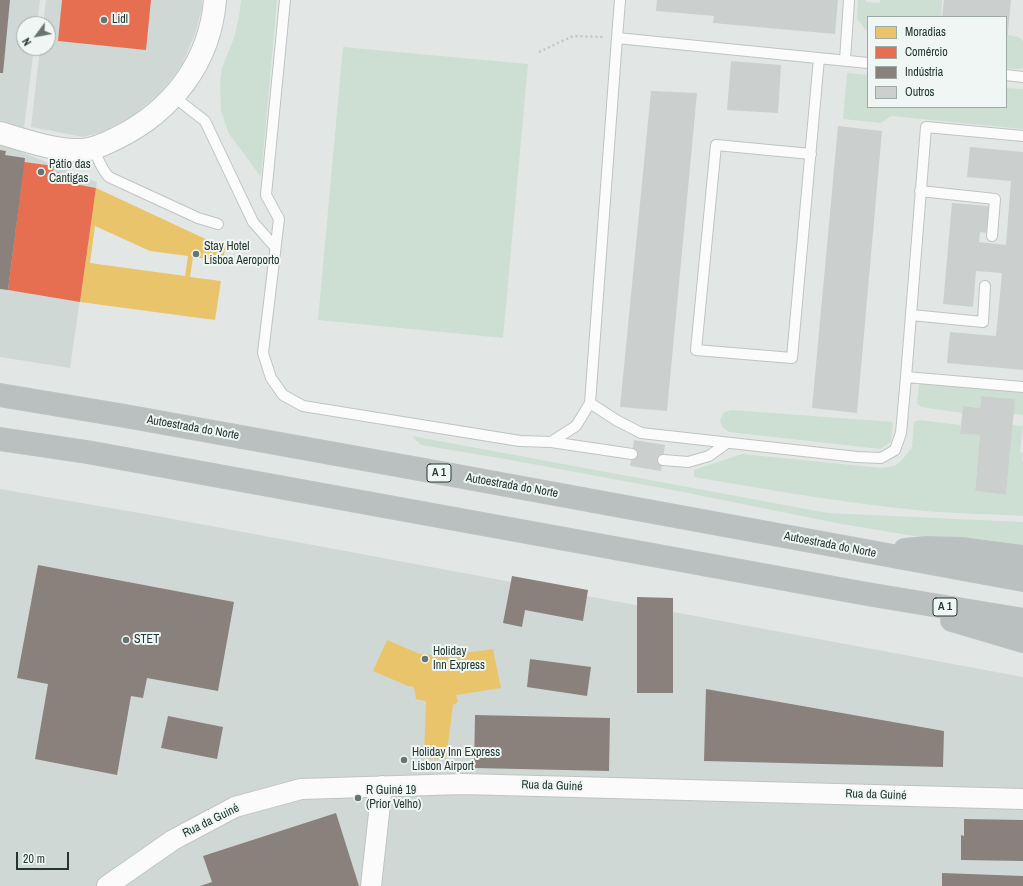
<!DOCTYPE html>
<html>
<head>
<meta charset="utf-8">
<style>
  body { margin:0 }
  #map { position:relative; width:1023px; height:886px; overflow:hidden; background:#e2e7e5; font-family:"Archivo Narrow",sans-serif }
  canvas { display:block }
  .legend { position:absolute; left:867px; top:16px; width:140px; height:92px; box-sizing:border-box; background:#f0f6f3; border:1px solid #9eaaa6; margin:0; padding:5px 7px; list-style:none; font-size:12px; color:#233732 }
  .legend li { display:flex; align-items:center; gap:8px; height:20px }
  .legend b { width:20px; border:1px solid #9eaaa6 }
  .north { position:absolute; left:16px; top:16px; width:40px; height:40px; box-sizing:border-box; background:#f0f6f3; border:1px solid #9eaaa6; border-radius:50%; rotate:238deg; font-size:11px; font-weight:700; line-height:16px; text-align:center; color:#233732 }
  .north::after { content:''; display:block; margin:auto; width:14px; height:18px; background:#667571; clip-path:polygon(50% 0,100% 100%,50% 72%,0 100%) }
  .scale { position:absolute; left:16px; top:852px; width:53px; height:18px; box-sizing:border-box; border:2px solid #233732; border-top:0; padding-left:5px; font-size:12px; line-height:14px; white-space:nowrap; color:#233732; -webkit-text-stroke:3px #f0f6f3; paint-order:stroke }
</style>
</head>
<body>
<div id="map">
<canvas width="1023" height="886"></canvas>
<ul class="legend">
<li><b style="height:11px;background:#e9c46a"></b>Moradias</li>
<li><b style="height:11px;background:#e76f51"></b>Comércio</li>
<li><b style="height:11px;background:#8a817c"></b>Indústria</li>
<li><b style="height:11px;background:#cbd0ce"></b>Outros</li>
</ul>
<div class="north">N</div>
<div class="scale">20 m</div>
</div>
<script>
const ctx = document.querySelector('canvas').getContext('2d');
ctx.lineJoin = 'round';
function fillPath(path, color) {
  ctx.fillStyle = color;
  ctx.fill(path, 'evenodd');
}
function stroke(path, color, width, dash) {
  ctx.strokeStyle = color;
  ctx.lineWidth = width;
  ctx.lineCap = dash ? 'butt' : 'round';
  ctx.setLineDash(dash || []);
  ctx.stroke(path);
}
function write(font, color, halo, rows, align = 'center') {
  ctx.font = font + ' "Archivo Narrow",sans-serif';
  ctx.lineWidth = 4;
  ctx.setLineDash([]);
  ctx.textBaseline = 'middle';
  ctx.strokeStyle = halo;
  ctx.fillStyle = color;
  for (const [text, x, y, turn = 0] of rows) {
    ctx.save();
    ctx.translate(x, y);
    ctx.rotate((+turn || 0) * Math.PI / 180);
    ctx.textAlign = isNaN(turn) ? turn : align;
    if (halo) ctx.strokeText(text, 0, 0);
    ctx.fillText(text, 0, 0);
    ctx.restore();
  }
}
const built = new Path2D(`
  M0,0H40L37,24H24V48H34L21,152L97,182L70,368L0,357Z
  M46,0H202V8L195,34L181,67L159,94L132,116L102,132L83,137L31,127L40,48H48V24H43Z
  M0,489L157,516L1023,677V886H0Z`);
const green = new Path2D(`
  M241,0H277L261,177L229,134L221,111L220,84L222,68L234,38L239,17Z
  M858,0H866V2L880,3V0H942L941,17H868V32L857,19Z
  M1008,35L1019,37L1023,41V68L1017,69L1006,68V49Z
  M343,47L528,64L503,338L318,320Z
  M847,73L868,75V107H1006V88L1023,89V129L891,116L881,123L843,119Z
  M924,382L1023,391V415L1013,414L1015,399L981,396L980,408L963,406L962,413L921,407L917,403L919,385Z
  M732,410L893,422L891,442L880,449L729,432L722,427L720,420L724,412Z
  M919,420L961,425L960,434L980,435L975,491L1006,495L1012,425L1023,426L1020,452L1023,453L1022,461H1023V516C991,514 958,514 926,511C848,504 771,490 694,477V470L742,454L882,468L894,466L901,461L912,448L914,422Z
  M412,436L828,513L1023,522V549L914,536L836,523L683,492L505,459L421,445Z`);
const homes = new Path2D(`
  M96,188L225,248L223,261L193,257L190,277L221,281L215,320L80,302ZM95,226L150,251L188,256L185,276L90,263Z
  M387,640L420,654L433,655L457,654L493,649L501,688L456,695L458,702L453,705L446,759L424,758L426,701L416,699L414,687L408,686L373,671Z`);
const shops = new Path2D(`
  M62,0H151L146,50L58,41Z
  M24,162L54,166L53,172L75,175L74,184L96,188L80,302L8,290Z`);
const industry = new Path2D(`
  M0,0H10L3,73H0Z
  M0,150L6,151L5,155L25,158L8,290L0,289Z
  M38,565L234,602L218,691L147,678L143,698L131,696L117,775L35,759L48,684L17,678Z
  M512,576L588,590L583,621L525,610L522,627L503,623Z
  M637,597L673,598V693H637Z
  M530,659L591,667L587,696L527,687Z
  M706,689L944,731L943,767L704,761Z
  M475,715L610,718L609,771L474,768Z
  M168,716L223,727L217,759L161,748Z
  M336,813L359,886H200L212,882L203,856Z
  M964,819L1023,820V861L961,860V835L964,836Z
  M942,873L1023,876V886H942Z`);
const building = new Path2D(`
  M657,0H838L835,34L713,23L714,16L656,11Z
  M944,0H1011L1007,42H1006V17H942Z
  M731,61L781,65L778,113L727,110Z
  M651,91L697,93L667,411L620,407Z
  M838,126L882,131L857,413L812,408Z
  M970,147L1023,152V370L947,363L950,332L996,336L1002,273L976,271L973,307L943,304L952,203L989,206L987,233L980,232L979,242L1006,245L1011,181L967,177Z
  M981,396L1015,399L1006,495L975,491L980,435L960,434L963,406L980,408Z
  M634,440L665,445L661,471L630,466Z`);
const path = new Path2D(`
  M539,52L573,36L605,37`);
const lane = new Path2D(`
  M285,0L266,195L279,219L263,353L271,378L283,395L303,406L520,441L551,442L576,426L590,403L617,38
  M620,0L617,38L868,63
  M845,60L849,0
  M1006,75L1023,77
  M173,96L205,121L253,222L275,247
  M93,148C98,158 101,169 109,177L198,218L218,224
  M811,154L716,145L696,350L792,358L819,58
  M920,191L995,199L992,236
  M911,315L983,322L985,286
  M906,377L926,127L1023,136
  M590,403L616,420L641,433L857,457L881,458L895,450L901,433L906,377L1023,387
  M551,442L632,454
  M663,460L688,462L709,456L727,443`);
const street = new Path2D(`
  M107,886L173,840L235,807L301,789L463,784L1023,799
  M371,886L382,786`);
const secondary = new Path2D(`
  M0,133C27,141 55,151 83,150C95,149 107,143 117,138C172,111 210,62 215,0`);
const highway = new Path2D(`
  M0,395L125,416L441,473L1023,580
  M0,439L87,452L867,594L1023,620
  M905,550L927,548L961,549L1023,557
  M952,620L1023,641`);
const markers = [
  [104,20,4,"#667571"],
  [41,172,4,"#667571"],
  [196,254,4,"#667571"],
  [126,640,4,"#667571"],
  [425,659,4,"#667571"],
  [404,760,4,"#667571"],
  [358,798,4,"#667571"]
];
const shields = [
  [439,473,24],
  [945,607,24]
];
const shieldNames = [
  ["A 1",439,473],
  ["A 1",945,607]
];
const poiNames = [
  ["Lidl",112,20],
  ["Pátio das",49,165],
  ["Cantigas",49,179],
  ["Stay Hotel",204,247],
  ["Lisboa Aeroporto",204,261],
  ["STET",134,640],
  ["Holiday",433,652],
  ["Inn Express",433,666],
  ["Holiday Inn Express",412,753],
  ["Lisbon Airport",412,767],
  ["R Guiné 19",366,791],
  ["(Prior Velho)",366,805]
];
const streetNames = [
  ["Autoestrada do Norte",193,428,10],
  ["Autoestrada do Norte",512,486,10],
  ["Autoestrada do Norte",830,545,11],
  ["Rua da Guiné",552,786,2],
  ["Rua da Guiné",876,795,2],
  ["Rua da Guiné",211,821,-26]
];
fillPath(built, '#d0d8d5');
fillPath(green, '#cddfd3');
fillPath(homes, '#e9c46a');
fillPath(shops, '#e76f51');
fillPath(industry, '#8a817c');
fillPath(building, '#cbd0ce');
stroke(lane, '#bfc4c2', 12);
stroke(street, '#bfc4c2', 22);
stroke(secondary, '#bfc4c2', 24);
stroke(highway, '#bcc3c1', 24);
stroke(path, '#c0c7c4', 2.5, [2, 3]);
stroke(lane, '#fbfbfb', 10);
stroke(street, '#fbfbfb', 20);
stroke(secondary, '#fbfbfb', 22);
stroke(highway, '#bac0bf', 22);
for (const [x, y, r, color] of markers) {
  const dot = new Path2D();
  dot.arc(x, y, r, 0, 2 * Math.PI);
  ctx.fillStyle = color;
  ctx.fill(dot);
  stroke(dot, '#f0f6f3', 1.5);
}
for (const [x, y, w] of shields) {
  const box = new Path2D();
  box.roundRect(x - w / 2, y - 9, w, 18, 3);
  ctx.fillStyle = '#f0f6f3';
  ctx.fill(box);
  stroke(box, '#233732', 1);
}
write('bold 11px', '#233732', null, shieldNames);
write('12px', '#233732', '#f0f6f3', poiNames, 'left');
write('12px', '#233732', '#f0f6f3', streetNames);
</script>
</body>
</html>
